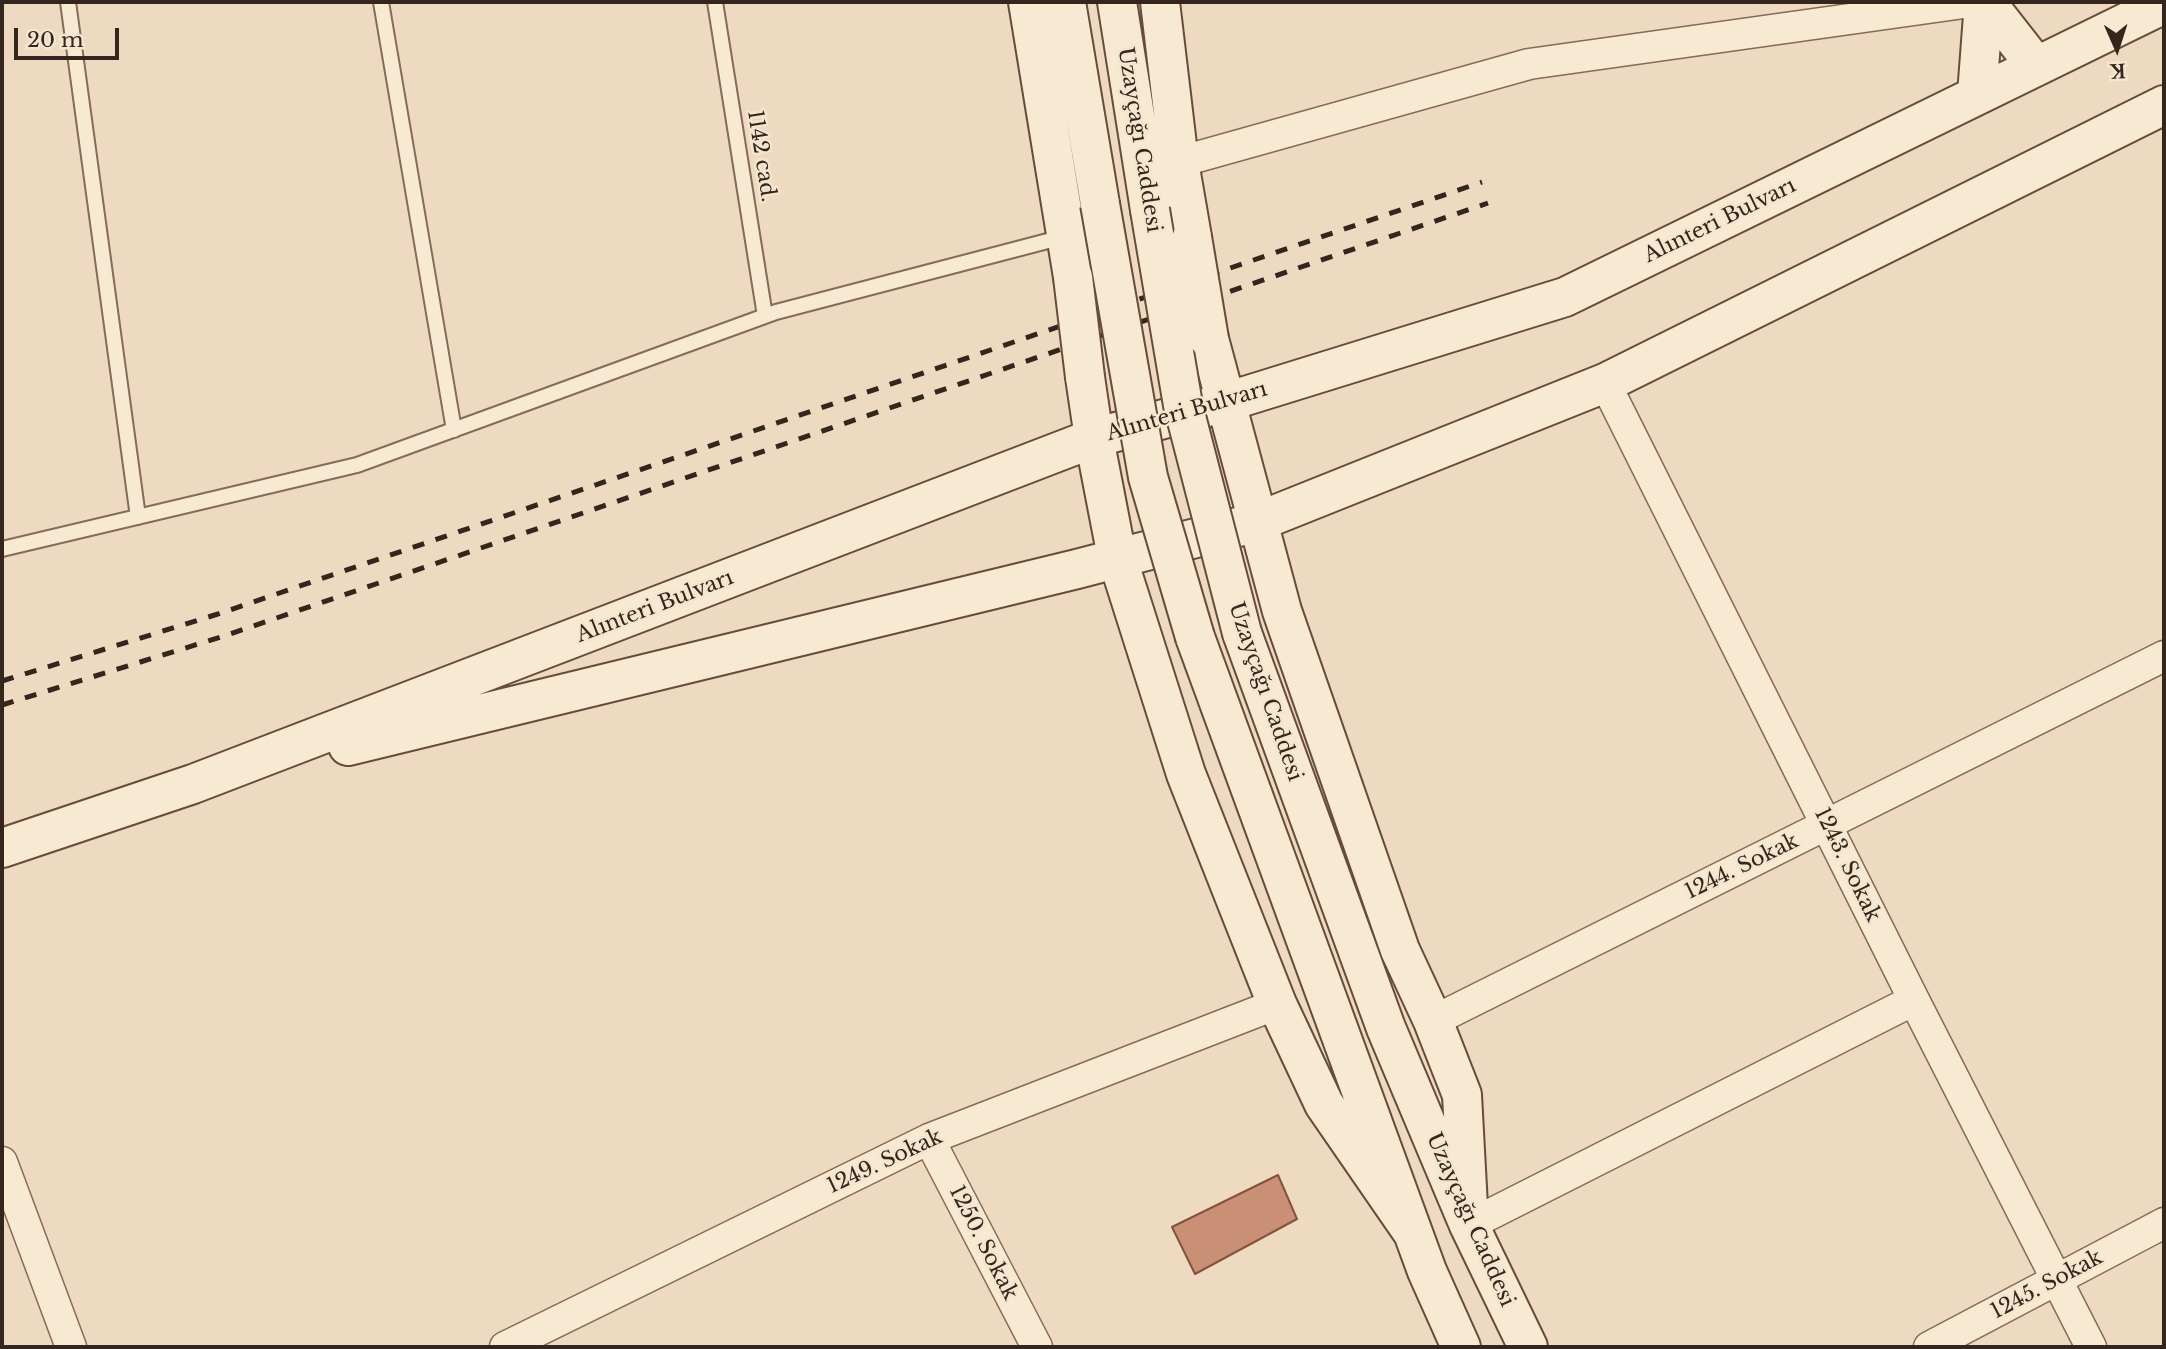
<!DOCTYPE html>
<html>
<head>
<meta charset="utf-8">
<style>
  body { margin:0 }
  #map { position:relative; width:2166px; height:1349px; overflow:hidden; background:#eddac0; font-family:"Libre Baskerville",serif }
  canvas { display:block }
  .frame { position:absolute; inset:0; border:4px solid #35261d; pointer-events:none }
  .north { position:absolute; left:2082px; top:14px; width:70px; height:70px; -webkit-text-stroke:5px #f4e5cf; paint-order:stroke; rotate:177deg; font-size:19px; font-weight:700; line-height:28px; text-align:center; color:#35261d }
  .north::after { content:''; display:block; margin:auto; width:24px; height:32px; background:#35261d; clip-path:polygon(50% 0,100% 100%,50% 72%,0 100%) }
  .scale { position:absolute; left:14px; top:28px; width:105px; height:32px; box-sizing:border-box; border:4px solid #35261d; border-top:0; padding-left:9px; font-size:21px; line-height:24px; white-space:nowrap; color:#35261d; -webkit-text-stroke:5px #f4e5cf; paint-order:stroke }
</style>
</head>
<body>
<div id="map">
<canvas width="2166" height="1349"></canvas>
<div class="frame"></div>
<div class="north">K</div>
<div class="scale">20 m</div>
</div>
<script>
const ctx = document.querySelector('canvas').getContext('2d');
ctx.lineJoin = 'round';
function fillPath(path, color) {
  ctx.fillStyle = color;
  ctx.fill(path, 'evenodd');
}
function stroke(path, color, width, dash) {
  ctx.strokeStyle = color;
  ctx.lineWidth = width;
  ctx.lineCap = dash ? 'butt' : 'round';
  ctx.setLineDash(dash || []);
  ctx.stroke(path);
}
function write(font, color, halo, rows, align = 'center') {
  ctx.font = font + ' "Libre Baskerville",serif';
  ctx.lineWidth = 5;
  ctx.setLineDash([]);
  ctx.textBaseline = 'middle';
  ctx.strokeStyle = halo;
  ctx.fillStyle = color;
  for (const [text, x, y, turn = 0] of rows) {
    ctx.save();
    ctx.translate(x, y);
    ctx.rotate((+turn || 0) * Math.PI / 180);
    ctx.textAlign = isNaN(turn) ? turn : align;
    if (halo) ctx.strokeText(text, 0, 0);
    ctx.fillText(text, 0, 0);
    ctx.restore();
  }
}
const building = new Path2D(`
  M1278,1175L1297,1219L1195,1274L1172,1227Z`);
const lane = new Path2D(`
  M68,2L138,517
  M381,2L454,430
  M715,2L765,316
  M2,549L357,465L776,312L1063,237`);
const street = new Path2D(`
  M1179,162L1529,64L1971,2
  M1605,383L1914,1000L2091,1347
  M1433,1021L2164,656
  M929,1139L1037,1347
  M2,1162L71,1347
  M1469,1225L1914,1000
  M505,1347L929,1139L1277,1004
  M1929,1347L2164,1223`);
const secondary = new Path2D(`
  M1028,2L1073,277
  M1066,2L1100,204
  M1117,2L1150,210
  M1160,2L1179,162L1192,237
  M1986,2L2036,66
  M1977,95L1984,2
  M1209,339L1282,611L1400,950L1433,1021L1462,1095L1469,1225
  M1085,377L1094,438L1117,557L1186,774L1277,1004L1324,1104L1413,1233
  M1242,633L1386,1028L1469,1225L1528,1347
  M1195,637L1427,1271L1461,1347
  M348,746L1077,569L1257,522L1605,383L2164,105
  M2,848L193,784L1094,438L1226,402L1565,297L2164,4`);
const rail = new Path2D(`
  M2,681L218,614L1482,182
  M2,705L224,636L1488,203`);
const secondaryBridge = new Path2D(`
  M1100,204L1148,477L1195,637
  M1150,210L1183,405L1242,633
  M1192,237L1209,339
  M1073,277L1085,377`);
const streetNames = [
  ["Uzayçağı Caddesi",1139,140,81],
  ["1142 cad.",761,156,81],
  ["Alınteri Bulvarı",1720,221,-26],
  ["Alınteri Bulvarı",1187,412,-16],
  ["Alınteri Bulvarı",655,607,-21],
  ["Uzayçağı Caddesi",1265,692,71],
  ["1243. Sokak",1847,865,64],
  ["1244. Sokak",1742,867,-26],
  ["1249. Sokak",885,1162,-25],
  ["Uzayçağı Caddesi",1470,1220,66],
  ["1250. Sokak",983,1243,63],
  ["1245. Sokak",2047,1285,-28]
];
fillPath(building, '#ca9076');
stroke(building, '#84523f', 2);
stroke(lane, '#856b58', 18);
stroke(street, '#856b58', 33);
stroke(secondary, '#674c3c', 42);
stroke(lane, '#f8e9d3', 14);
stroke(street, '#f8e9d3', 30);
stroke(secondary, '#f8e9d3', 38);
stroke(rail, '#35261d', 5, [12, 12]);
stroke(secondaryBridge, '#674c3c', 42, []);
stroke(secondaryBridge, '#f8e9d3', 38);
write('21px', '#35261d', '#f4e5cf', streetNames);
</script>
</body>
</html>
